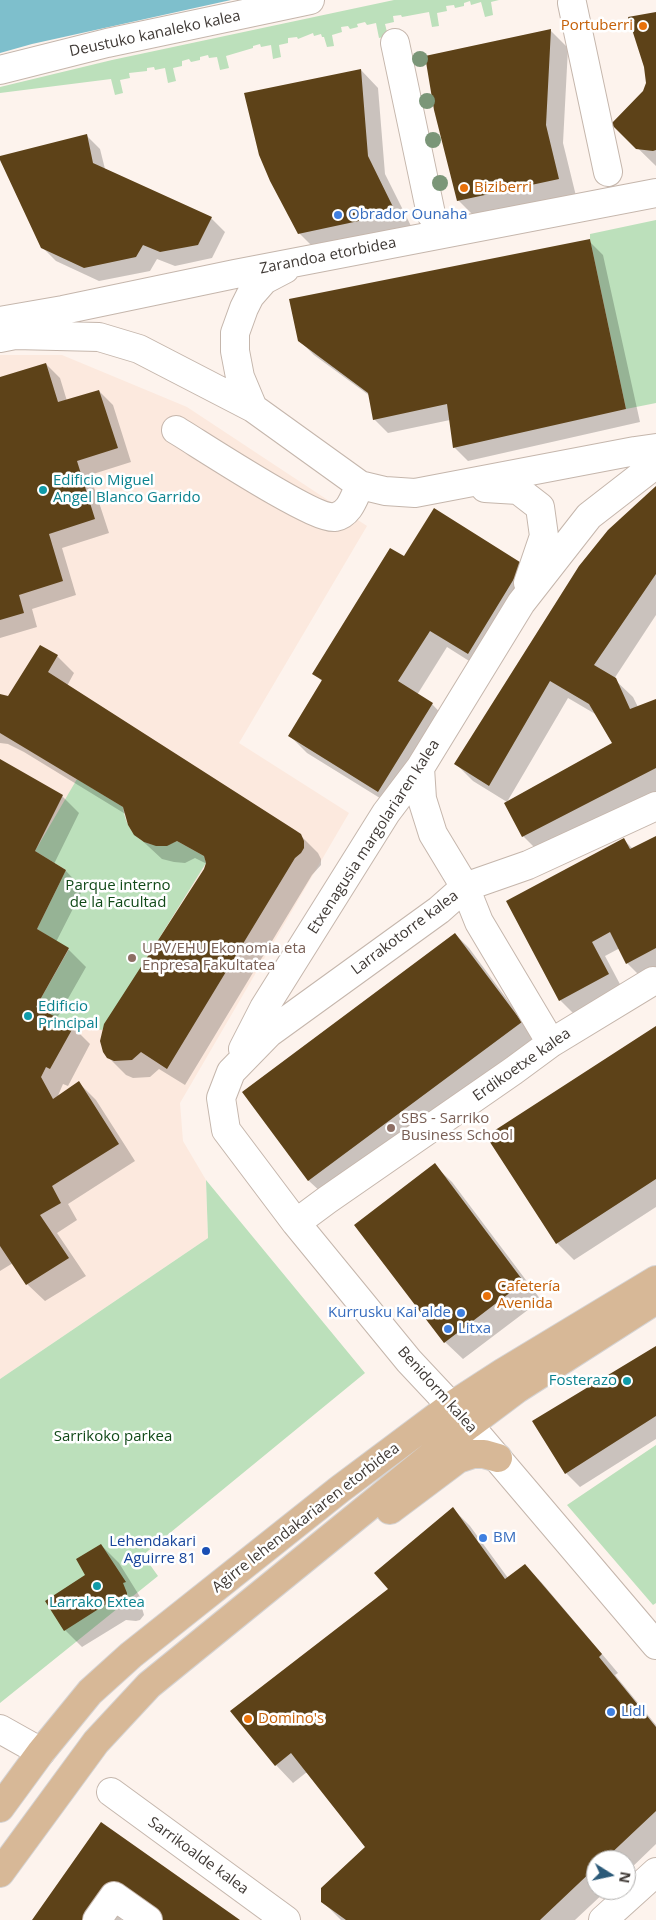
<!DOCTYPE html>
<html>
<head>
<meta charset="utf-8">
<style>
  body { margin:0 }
  #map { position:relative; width:656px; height:1920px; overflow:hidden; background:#fdf3ed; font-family:"Open Sans",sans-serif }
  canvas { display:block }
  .north { position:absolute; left:586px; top:1850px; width:50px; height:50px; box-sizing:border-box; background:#fff; border:1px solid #b2b0ae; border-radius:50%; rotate:100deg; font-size:14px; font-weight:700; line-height:20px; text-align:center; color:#3f3935 }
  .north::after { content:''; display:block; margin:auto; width:18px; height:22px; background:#2b5a79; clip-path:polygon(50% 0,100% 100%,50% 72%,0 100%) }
</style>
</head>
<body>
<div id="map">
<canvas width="656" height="1920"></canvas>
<div class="north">N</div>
</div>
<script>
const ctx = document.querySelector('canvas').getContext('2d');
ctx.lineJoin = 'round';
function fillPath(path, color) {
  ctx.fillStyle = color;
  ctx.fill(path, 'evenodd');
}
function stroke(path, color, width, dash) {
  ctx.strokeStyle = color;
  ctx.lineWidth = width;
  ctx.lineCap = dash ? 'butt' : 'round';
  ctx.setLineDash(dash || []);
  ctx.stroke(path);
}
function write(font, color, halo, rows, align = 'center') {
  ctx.font = font + ' "Open Sans",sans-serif';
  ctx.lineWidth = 5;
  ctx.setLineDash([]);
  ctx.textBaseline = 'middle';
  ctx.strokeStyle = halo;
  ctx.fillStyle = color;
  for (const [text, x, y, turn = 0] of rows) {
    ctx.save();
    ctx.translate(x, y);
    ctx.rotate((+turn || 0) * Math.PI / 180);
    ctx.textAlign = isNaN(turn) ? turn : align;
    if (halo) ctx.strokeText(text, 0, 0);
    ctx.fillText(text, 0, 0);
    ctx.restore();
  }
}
const built = new Path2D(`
  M0,355H62L187,407L367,526L239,743L349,813L180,1103L183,1141L206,1180L208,1238L0,1379Z`);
const green = new Path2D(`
  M394,0H499L491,2L493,15L485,17L481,2L471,5L470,1L464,3V6L455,8L454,5L446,6L447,11L437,13L439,26L432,27L429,12L402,17L401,15L393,16L394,22L385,24L388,36L379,38L376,23L367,25L365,22L357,24L358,27L350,29L348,26L341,27L342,32L332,35L334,46L327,47L324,37H322L321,34L314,36L313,33L298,39L297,37L288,38V43L279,45L281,57L273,59L271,45L261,47L260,44L253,46V48L226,56L229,68L220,70L217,57L209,58L208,55L200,57V60L191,62L189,59L182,61V66L173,68L176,81L168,83L165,68L155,70L154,67L147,68V71L129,73L130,78L120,80L123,93L115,95L111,79L0,93V87L112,60Z
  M656,220V403L626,409L590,239V234Z
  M77,779L123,807C126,836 150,854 177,841L204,856L206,863L102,1030L74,1026L36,1007L69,949L37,929L66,870L35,851Z
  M206,1180L365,1373L143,1555L158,1576L0,1703V1379L208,1238Z
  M656,1445V1603L653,1605L567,1505Z`);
const water = new Path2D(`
  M0,0H231L32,44L0,53Z`);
const shadow = new Path2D(`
  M656,13V166L613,124L644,92L647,83Z
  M551,31L568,48L563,143L576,196L476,218L458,200L426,57Z
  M361,70L378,88L385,174L413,230L317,251L299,233Z
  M86,135L100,149L105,169L211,218L225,232L212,258L175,266L157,259L150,271L99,281L56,261L42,247Z
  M589,241L603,255L640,422L468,461L454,447L450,420L388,433L374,419L370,396L314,355L299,340Z
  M46,364L60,378L67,401L99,391L113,405L131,462L90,475L109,533L62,548L76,595L32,609L37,627L0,638V379Z
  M656,487V615L614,679L633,697L638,707L656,700V794L540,853L523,836L613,744L597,715L568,698L507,802L473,781L455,763Z
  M405,558L523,565L540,582L485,671L447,647L417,695L432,704L449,722L396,808L307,753L290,736L323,682L314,674Z
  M57,656L74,673L67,686L300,835L318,853L321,859V865L312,875L185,1085L159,1069L150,1077L133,1078L126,1075L108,1057L207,864L195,858L185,863L174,862L162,859L135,834L127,815L24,752L8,744L0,743V695L8,698Z
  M0,761L62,796L79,813L54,864L66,871L83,889L56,942L68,949L86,967L57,1018L73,1027L90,1044L68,1086L63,1084L57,1098L79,1083L96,1100L135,1161L68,1204L77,1220L57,1233L86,1276L45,1301L27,1284L13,1263L0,1271Z
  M656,838V970L641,977L627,963L620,948L605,956L622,988L574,1014L560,1000L624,840L633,849Z
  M455,934L469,948L535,1037L323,1194L309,1181L244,1092Z
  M656,1028V1207L574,1260L557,1243Z
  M434,1165L452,1182L541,1300L463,1359L445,1342Z
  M656,1347V1439L580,1487L566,1473L534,1422Z
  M453,1509L470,1526L508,1578L525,1565L542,1583L618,1673L615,1675L656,1725V1844L626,1873V1860H596V1890H607L575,1920H341L322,1901L366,1848L307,1772L293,1783L276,1765L390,1589Z
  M101,1545L119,1563L142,1600L140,1601L144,1615L140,1620L136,1621L126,1620L82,1647L65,1630Z
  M101,1824L237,1920L128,1909L121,1920H33Z`);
const building = new Path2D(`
  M656,12V150L653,151L636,149L611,124L643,91L646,83L644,67L628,17Z
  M551,29L546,125L559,179L457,201L434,110L425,56Z
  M361,69L368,156L396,213L298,234L270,181L259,155L244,93Z
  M87,134L93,163L212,217L198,245L160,252L143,245L136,257L84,268L41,248L0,160V156Z
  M590,239L626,409L453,448L447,404L373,420L368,393L298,341L289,299Z
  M46,363L58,402L99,390L118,448L77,461L95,519L49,534L63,581L19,595L24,613L0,620V377Z
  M656,486V574L594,665L616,678L630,709L656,699V768L522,837L504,803L612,743L589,704L550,681L489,786L454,764L579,566L608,530Z
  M434,508L523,564L468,654L430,631L398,681L433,703L378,792L288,736L322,680L312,674L390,548L404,556Z
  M40,645L58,655L48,672L295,830L301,834L304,841V848L301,853L295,858L167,1069L141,1052L132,1060L114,1061L107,1058L103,1052L100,1041L104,1024L204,869L206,863L204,856L177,841L167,846H156L144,842L134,835L128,825L123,807L0,733V694L8,696Z
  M0,759L63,795L35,851L66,870L37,929L69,948L36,1007L74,1026L50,1069L46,1067L41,1077L53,1099L79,1081L119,1144L52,1186L61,1203L40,1215L69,1258L26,1285L0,1246Z
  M656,836V948L626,964L610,932L592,942L609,974L559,1001L506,901L624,838L630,849Z
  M455,933L522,1022L308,1181L242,1092Z
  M656,1026V1179L556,1244L486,1136Z
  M435,1163L524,1282L444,1343L354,1225Z
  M656,1346V1416L565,1474L532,1421Z
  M453,1507L505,1579L525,1564L602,1654L599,1657L656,1727V1811L604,1860H596V1867L540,1920H346L321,1902V1888L365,1847L291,1753L275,1766L230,1711L388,1589L374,1573Z
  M101,1544L126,1582L123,1583L127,1593V1597L122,1603L118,1604L108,1603L64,1631L45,1601L85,1575L76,1559Z
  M101,1822L240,1920H148L114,1896L97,1920H32Z`);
const minor = new Path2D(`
  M572,3L608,172
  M395,43L431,214
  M0,70L107,43L310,0
  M285,269L264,280L250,296L244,308L235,333V351L240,377L253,408L360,485L385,491L415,493L635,451L656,448
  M0,321L63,310L235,274L656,193
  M0,338L15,335L99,337L139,349L253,408
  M176,430C201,445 314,520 335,517C350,514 354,497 360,485
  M485,488L518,490L540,507L544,536L528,583
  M420,768L422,799L433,834L465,887L479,922L551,1043
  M656,806L528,865L465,887L439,910L269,1033L231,1072L221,1098L226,1130L296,1223L409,1361L469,1425L656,1645
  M243,1049L264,1008L386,813L420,768L521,603L589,516L656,464
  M296,1223L327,1200L513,1071L551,1043L653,981
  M0,1729L41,1752
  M111,1792L286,1920
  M97,1920L114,1896L148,1920
  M603,1920L656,1872`);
const major = new Path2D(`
  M390,1510L458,1459L473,1454H484L498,1458
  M0,1808L41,1752L90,1692L131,1655L340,1489L451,1406L502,1373L656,1280
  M0,1873L96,1742L149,1685L469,1425L517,1389L656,1300`);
const trees = [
  [420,59],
  [427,101],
  [433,140],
  [440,183]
];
const markers = [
  [643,26,5,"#e8710a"],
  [464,188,5,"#e8710a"],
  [338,215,5,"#3f7fe0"],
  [43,490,5,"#0f9aa8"],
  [132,958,5,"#8d6e63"],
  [28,1016,5,"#0f9aa8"],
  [391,1128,5,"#8d6e63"],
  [487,1296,5,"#e8710a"],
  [461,1313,5,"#3f7fe0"],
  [448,1329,5,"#3f7fe0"],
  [627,1381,5,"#0f9aa8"],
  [483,1538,5,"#3f7fe0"],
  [206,1551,5,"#1a4fb4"],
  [97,1586,5,"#0f9aa8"],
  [611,1712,5,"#3f7fe0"],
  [248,1719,5,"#e8710a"]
];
const foodNames = [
  ["Portuberri",633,26,"right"],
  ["Biziberri",474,188],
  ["Cafetería",497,1287],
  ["Avenida",497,1304],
  ["Domino's",258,1719]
];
const streetNames = [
  ["Deustuko kanaleko kalea",155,34,-12],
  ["Zarandoa etorbidea",328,256,-11],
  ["Etxenagusia margolariaren kalea",374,837,-57],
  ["Larrakotorre kalea",405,933,-37],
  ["Erdikoetxe kalea",522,1065,-35],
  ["Benidorm kalea",437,1390,48],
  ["Agirre lehendakariaren etorbidea",306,1518,-38],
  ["Sarrikoalde kalea",198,1856,36]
];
const shopNames = [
  ["Obrador Ounaha",348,215],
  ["Kurrusku Kai alde",451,1313,"right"],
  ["Litxa",458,1329],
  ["BM",493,1538],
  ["Lidl",621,1712]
];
const cultureNames = [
  ["Edificio Miguel",53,481],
  ["Angel Blanco Garrido",53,498],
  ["Edificio",38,1007],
  ["Principal",38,1024],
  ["Fosterazo",617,1381,"right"],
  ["Larrako Extea",97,1603,"center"]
];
const parkNames = [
  ["Parque interno",118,886],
  ["de la Facultad",118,903],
  ["Sarrikoko parkea",113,1437]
];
const educationNames = [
  ["UPV/EHU Ekonomia eta",142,949],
  ["Enpresa Fakultatea",142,966],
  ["SBS - Sarriko",401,1119],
  ["Business School",401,1136]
];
const transitNames = [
  ["Lehendakari",196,1542],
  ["Aguirre 81",196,1559]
];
fillPath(built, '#fce9de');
fillPath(green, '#bce0bb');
fillPath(water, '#7ebfcc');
fillPath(shadow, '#0003');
fillPath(building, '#5d4218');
stroke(minor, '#c5b6ac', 30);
stroke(major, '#d5d3d3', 30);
stroke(minor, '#fff', 28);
stroke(major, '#d7b897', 28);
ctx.fillStyle = '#7b9678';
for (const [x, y] of trees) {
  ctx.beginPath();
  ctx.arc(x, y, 8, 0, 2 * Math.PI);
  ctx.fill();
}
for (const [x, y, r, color] of markers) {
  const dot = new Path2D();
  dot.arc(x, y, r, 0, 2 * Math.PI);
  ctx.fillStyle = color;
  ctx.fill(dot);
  stroke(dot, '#fff', 2);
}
write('15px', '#c56008', '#fff', foodNames, 'left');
write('15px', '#3f3935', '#fff', streetNames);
write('15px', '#366cbe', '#fff', shopNames, 'left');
write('15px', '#0d838f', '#fff', cultureNames, 'left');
write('15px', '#114918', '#fff', parkNames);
write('15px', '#785e54', '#fff', educationNames, 'left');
write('15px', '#164399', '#fff', transitNames, 'right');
</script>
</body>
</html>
